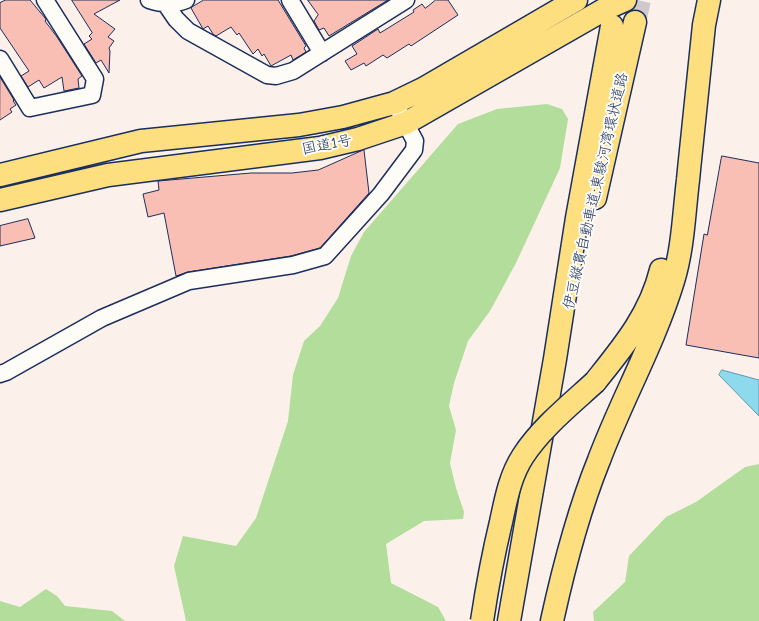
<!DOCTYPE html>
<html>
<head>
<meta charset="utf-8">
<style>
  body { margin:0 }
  canvas { display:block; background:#fcf0ea }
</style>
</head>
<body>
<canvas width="759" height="621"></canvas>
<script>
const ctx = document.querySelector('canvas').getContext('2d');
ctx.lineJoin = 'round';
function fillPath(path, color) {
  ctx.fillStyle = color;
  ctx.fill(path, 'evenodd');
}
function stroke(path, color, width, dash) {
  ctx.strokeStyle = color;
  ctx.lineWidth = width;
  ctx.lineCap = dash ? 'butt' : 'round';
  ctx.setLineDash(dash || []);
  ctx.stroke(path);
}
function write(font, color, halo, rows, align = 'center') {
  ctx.font = font + ' "Comic Neue","Klee One",sans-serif';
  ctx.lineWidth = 4;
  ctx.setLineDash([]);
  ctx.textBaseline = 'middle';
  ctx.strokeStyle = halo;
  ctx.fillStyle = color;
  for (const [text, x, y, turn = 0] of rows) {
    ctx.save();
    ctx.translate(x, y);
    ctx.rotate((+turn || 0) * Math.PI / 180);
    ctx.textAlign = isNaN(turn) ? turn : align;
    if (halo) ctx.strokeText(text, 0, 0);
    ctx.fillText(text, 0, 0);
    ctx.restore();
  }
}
const green = new Path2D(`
  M547,104L562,109L568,119L560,168L516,263L490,311L468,341L454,383L449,406L456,430L450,463L456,488L464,512L463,519L424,521L386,544L391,583L438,607L446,621H186L174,566L183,536L236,546L256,518L288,421L293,375L304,341L320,326L338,298L351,256L364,232L458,124L497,109Z
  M759,464V621H594L593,612L625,582L629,556L666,517L696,502L745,467Z
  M46,589L57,596L65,606L112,611L125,621H0V601L20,607Z`);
const water = new Path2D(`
  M722,370L759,380V416L719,375Z`);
const building = new Path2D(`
  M6,0H30L45,18L46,20L45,21L57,37L82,76L78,79L79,88L64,91L62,77L44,88L39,80L28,87L21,76L29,71L0,28V3Z
  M72,0H120L94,14L115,29L108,37L114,41L109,48L110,51L109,73L101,60L96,63L84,44L92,39L89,36L92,33Z
  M204,0H278L306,46L304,48L306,52L293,60L291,55L271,66L264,54L262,56L258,49L253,54L239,33L237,35L231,27L216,36L213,34L208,26L203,29L191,8Z
  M308,0H388L329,36L324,28L319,30L314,21L318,15Z
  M436,0H448L458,15L411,46L409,44L387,58L383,55L366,66L364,63L351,70L345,61L357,54L352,46L378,29L380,33L414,12L413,10L422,4L425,8Z
  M0,77L14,100L13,101L16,105L10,109L12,112L0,120Z
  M364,150L369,193L320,248L291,256L188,272L176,276L164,213L148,217L143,194L159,190L158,181L251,173H292L318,170Z
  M722,156L759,163V358L686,345L704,234L707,235Z
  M28,219L35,238L0,246V226Z`);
const highwayTunnel = new Path2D(`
  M635,22L640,0`);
const minor = new Path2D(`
  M149,0C161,4 174,5 186,0
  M290,0L322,53
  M165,3L176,19L188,31L267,75L276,76L293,71L406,0
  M0,59L30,108L92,95L95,79L45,0
  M0,374L6,372L102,318L189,281L293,265L325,256L381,194L414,150L415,141L400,113`);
const highway = new Path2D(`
  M0,175L141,141L299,125L343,117L394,103L423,89L576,0
  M595,198L635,22
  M0,200L108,175L320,148L358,139L406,123L607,8L625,0
  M595,382C623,347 650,315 661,270
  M509,621L555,359L577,218L612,26
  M552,621C564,566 578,512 599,460C622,399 654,343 673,281C683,249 684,213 688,180C693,128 699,76 704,25L709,0`);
const highwayBridge = new Path2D(`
  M482,621C487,588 493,555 501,522C506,499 510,476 523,456C541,428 571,404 595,382`);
const streetNames = [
  ["国道1号",327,145,-11],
  ["伊豆縦貫自動車道;東駿河湾環状道路",596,191,-77]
];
fillPath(green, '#b2dd9b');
fillPath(water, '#8ddaec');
stroke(water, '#5f96b3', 1);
fillPath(building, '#f9beb4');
stroke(building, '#1b2f5e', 1);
stroke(highwayTunnel, '#cfc9ce', 22, [22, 11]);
stroke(minor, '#1b2f5e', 19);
stroke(highway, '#1b2f5e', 25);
stroke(minor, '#fdfcf7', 16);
stroke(highway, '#fddf80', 22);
stroke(highwayBridge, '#1b2f5e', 25, []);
stroke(highwayBridge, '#fddf80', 22);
write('15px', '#1b2f5e', '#fdfcf7', streetNames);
</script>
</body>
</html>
